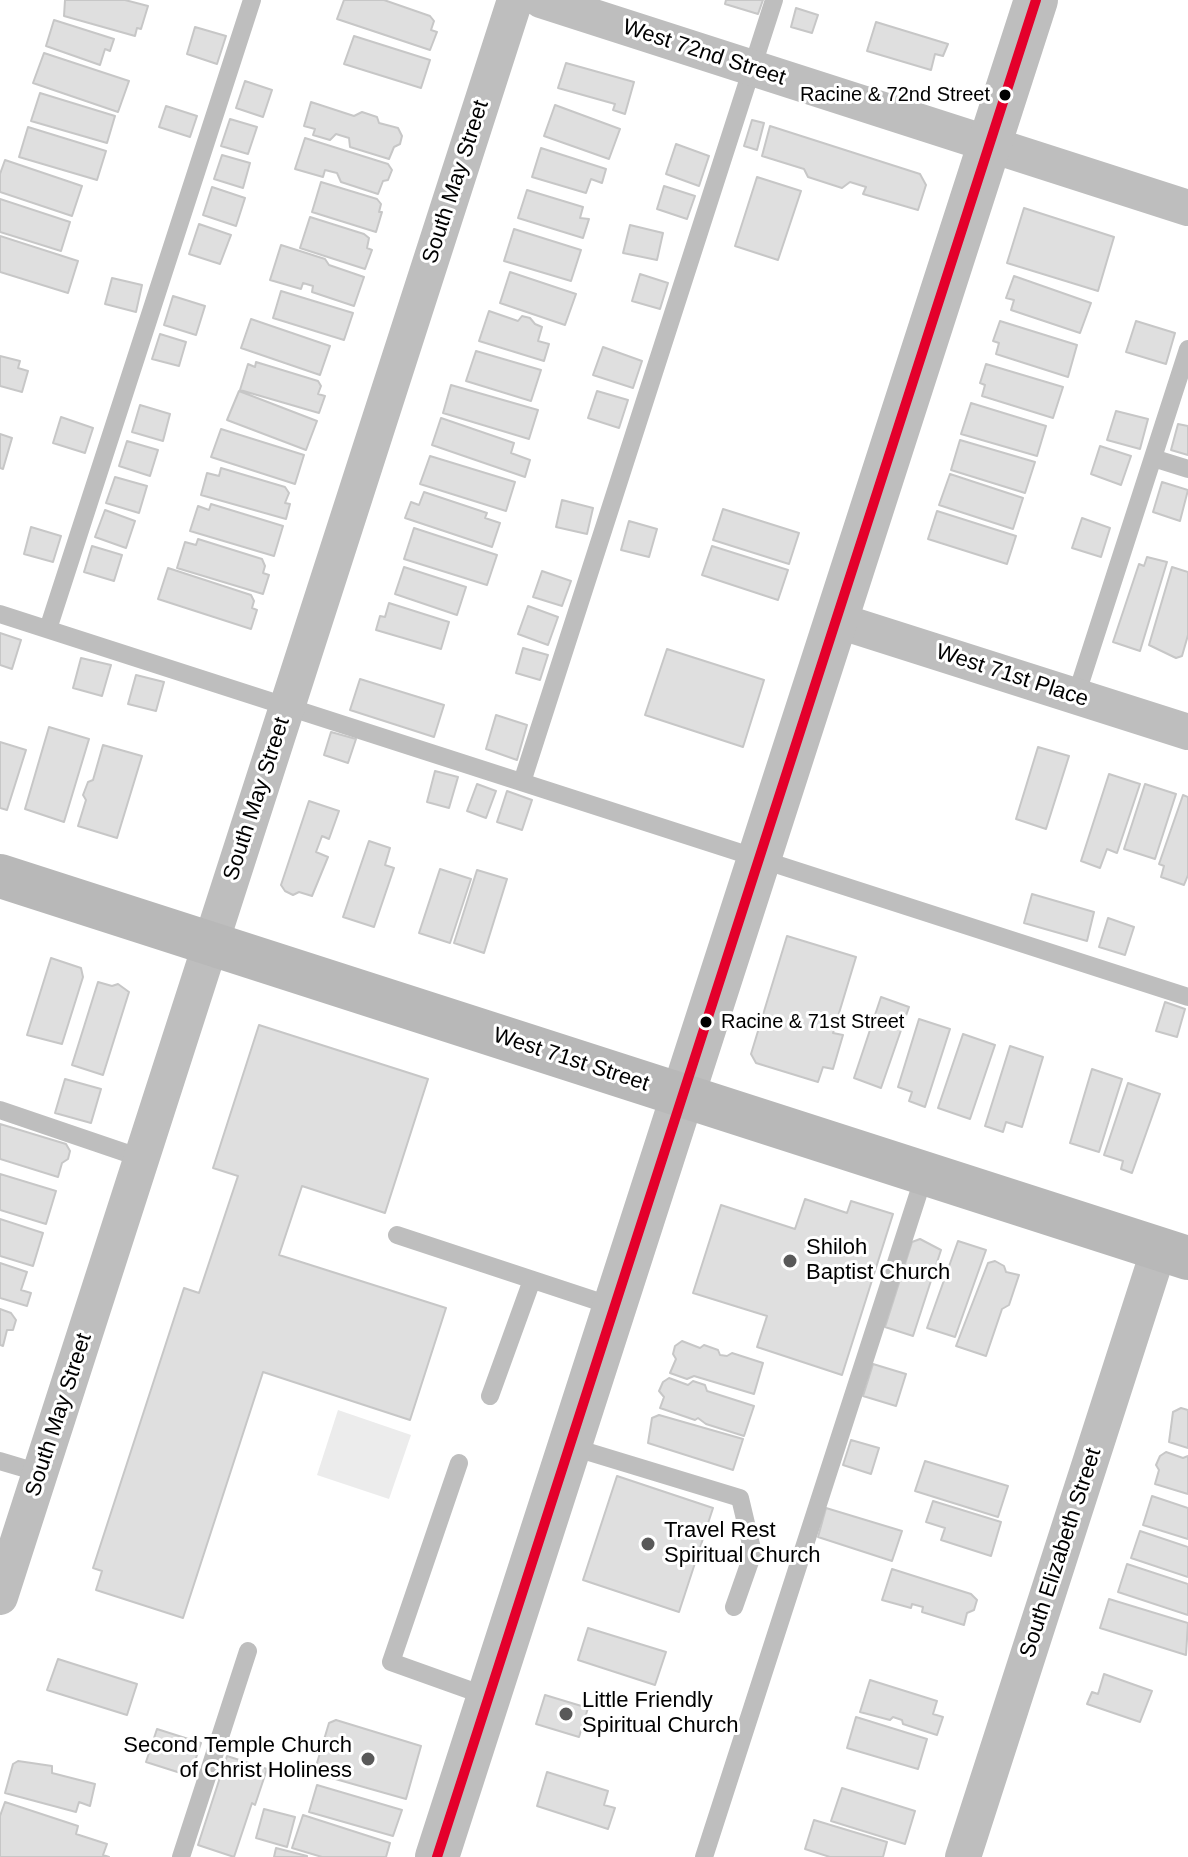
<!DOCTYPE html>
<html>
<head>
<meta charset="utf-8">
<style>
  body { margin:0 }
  canvas { display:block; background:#fff }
</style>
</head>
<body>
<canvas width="1188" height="1857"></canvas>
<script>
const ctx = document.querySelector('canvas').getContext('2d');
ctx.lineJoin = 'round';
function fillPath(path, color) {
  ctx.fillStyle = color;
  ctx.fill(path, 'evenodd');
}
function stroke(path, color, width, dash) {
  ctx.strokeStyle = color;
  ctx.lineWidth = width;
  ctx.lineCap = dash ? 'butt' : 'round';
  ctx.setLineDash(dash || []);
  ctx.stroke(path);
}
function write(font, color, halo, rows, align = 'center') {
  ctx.font = font + ' Arial,sans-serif';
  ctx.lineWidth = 6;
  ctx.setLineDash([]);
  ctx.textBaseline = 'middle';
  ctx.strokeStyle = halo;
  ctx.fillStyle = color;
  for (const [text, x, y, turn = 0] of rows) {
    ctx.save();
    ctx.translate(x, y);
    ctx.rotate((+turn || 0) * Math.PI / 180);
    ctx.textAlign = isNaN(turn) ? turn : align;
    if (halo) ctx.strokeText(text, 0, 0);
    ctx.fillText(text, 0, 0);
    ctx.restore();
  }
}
const green = new Path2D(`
  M338,1410L411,1435L389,1499L317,1475Z`);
const building = new Path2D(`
  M65,0H125L148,6L141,29L137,28L135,36L64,16Z
  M344,0H384L430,16L434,21L431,30L437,32L430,50L337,19Z
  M726,0H763L758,14L725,4Z
  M796,8L818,15L812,33L791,27Z
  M54,20L114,39L110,51L105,49L100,65L46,46Z
  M876,22L948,44L943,56L935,54L931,70L867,51Z
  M195,27L226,36L217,64L187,54Z
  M354,36L430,60L421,88L344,64Z
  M44,53L129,81L118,112L33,83Z
  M566,63L634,82L625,114L613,110L615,104L558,88Z
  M245,81L272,90L263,117L236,108Z
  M40,93L115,116L107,143L31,121Z
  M311,102L354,116L362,112L377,117L379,123L398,128L402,136L400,144L394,147L389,159L350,147L349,138L336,134L330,140L313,135L315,129L304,126Z
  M555,105L620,129L609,159L544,136Z
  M166,106L197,116L190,137L159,127Z
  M230,119L257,127L248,154L221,146Z
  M752,120L764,123L757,150L744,146Z
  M770,126L920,174L926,185L918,210L863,194L866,187L850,182L842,188L808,177L804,169L762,156Z
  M28,127L106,151L97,180L19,157Z
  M305,138L388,164L392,170L388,180L383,181L378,194L341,182L337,173L325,170L323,177L295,169Z
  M676,144L709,156L699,186L666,174Z
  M541,148L606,169L602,183L591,179L586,193L532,177Z
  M222,155L250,163L243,188L214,179Z
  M5,160L82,186L72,216L0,192V174Z
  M757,177L801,191L778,260L735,246Z
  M321,182L377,199L381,204L379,212H382L376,232L312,212Z
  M664,186L695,196L687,219L657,209Z
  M212,187L245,198L236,226L203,215Z
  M527,190L583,207L580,218L589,219L583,238L518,218Z
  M0,199L70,222L61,251L0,232Z
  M1024,208L1114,237L1098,291L1007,263Z
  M310,217L364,234L369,238L367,248L372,250L365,269L300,248Z
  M199,224L231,235L220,264L189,254Z
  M630,225L663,233L657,260L623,253Z
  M514,229L581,250L571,281L504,261Z
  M0,236L78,261L68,293L0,272Z
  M281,245L325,259L329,265L364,277L354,306L312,292L313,286L303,283L301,289L270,280Z
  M510,272L576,294L565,325L500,303Z
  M640,274L668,283L660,309L632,301Z
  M1014,276L1091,303L1080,333L1011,310L1014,300L1006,298Z
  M112,278L142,285L136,312L105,304Z
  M281,291L353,313L344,340L273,318Z
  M173,296L205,306L196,335L164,325Z
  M489,311L518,321L522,316L530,318L535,324L542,327L538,341L549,344L544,361L479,341Z
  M251,319L330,346L320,375L241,348Z
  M1000,321L1077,345L1068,377L996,354L999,343L993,341Z
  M1136,321L1175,333L1166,364L1126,352Z
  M160,334L186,342L179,366L152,359Z
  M603,347L642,361L633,388L593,375Z
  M476,351L541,370L531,401L466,381Z
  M0,356L20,361L18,368L28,371L22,392L0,386Z
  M256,362L318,381L321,386L318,394L325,396L319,413L240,390L248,364L255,367Z
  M986,364L1063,387L1053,418L982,396L985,385L980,383Z
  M451,385L538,410L529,439L443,413Z
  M239,391L317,421L306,450L227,420Z
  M597,391L628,400L619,428L588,418Z
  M971,403L1046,426L1037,456L961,434Z
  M140,405L170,414L163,441L132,432Z
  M1116,411L1148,419L1140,449L1107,440Z
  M61,417L93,428L85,453L53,443Z
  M441,418L514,443L511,453L530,460L525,477L432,445Z
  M1178,424L1188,426V455L1171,450Z
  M221,429L304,455L295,484L211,457Z
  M0,434L12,438L3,469L0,468Z
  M960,440L1035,462L1025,493L951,470Z
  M127,441L158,450L150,476L119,466Z
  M1100,446L1131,456L1121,485L1091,474Z
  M430,456L515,482L506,511L420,484Z
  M221,468L285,487L289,493L285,503L290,504L286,519L201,495L207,473L219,476Z
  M950,474L1023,498L1013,529L939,505Z
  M115,477L147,486L139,513L106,503Z
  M1162,482L1188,490L1180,521L1153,512Z
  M424,492L487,513L485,518L500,523L492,547L405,518L411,502L419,505Z
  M562,500L593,508L587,534L556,527Z
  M211,504L283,526L274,556L190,531L198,506L209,510Z
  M723,509L799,533L789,564L713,540Z
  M105,510L135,521L126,548L95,537Z
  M937,511L1016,536L1007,564L928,539Z
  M1082,518L1110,528L1101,557L1072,548Z
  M629,521L657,529L649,557L621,550Z
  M31,527L61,536L53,562L24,554Z
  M414,528L497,555L487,585L404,559Z
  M198,539L262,559L265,566L263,573L269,575L263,594L177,568L185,542L196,545Z
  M92,546L122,555L114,581L84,572Z
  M712,546L788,570L778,600L702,575Z
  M1147,557L1167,562L1140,651L1113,642L1139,564L1144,566Z
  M404,567L466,587L457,615L395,594Z
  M1172,567L1188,572V635L1182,656L1176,658L1149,645Z
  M168,568L251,595L254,601L252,608L257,610L251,629L158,599Z
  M542,571L571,581L562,606L533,597Z
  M389,603L449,622L441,649L376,630L380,616L385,617Z
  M528,606L558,617L548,645L518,634Z
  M0,633L21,640L12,669L0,665Z
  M523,648L548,655L540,680L516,673Z
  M667,649L764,680L743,747L645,715Z
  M81,658L111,665L102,696L73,688Z
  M136,675L164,682L156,711L128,704Z
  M360,679L444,705L434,737L350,710Z
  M496,715L527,725L517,760L486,749Z
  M49,727L89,739L64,822L25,809Z
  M331,732L356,739L348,763L324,755Z
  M0,742L26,750L7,810L0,808Z
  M103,745L142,756L117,838L78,826L86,800L83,795L88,782L93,780Z
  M1038,747L1069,756L1046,829L1016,819Z
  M435,771L458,777L449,808L427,802Z
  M1109,774L1140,784L1117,853L1107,849L1100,868L1081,861Z
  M477,784L496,791L486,818L467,811Z
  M1145,784L1176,794L1155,859L1124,849Z
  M507,791L532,800L522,830L497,822Z
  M1183,795L1188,797V875L1184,885L1161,877L1164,866L1159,864Z
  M309,801L339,811L329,839L322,836L316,852L328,857L312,896L299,892L293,895L285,891L281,885Z
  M369,841L390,848L385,865L394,868L374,927L343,917Z
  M440,869L471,879L450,943L419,933Z
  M477,870L507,879L484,953L454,943Z
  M1032,894L1094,912L1087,941L1024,923Z
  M1108,918L1134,927L1125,955L1099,947Z
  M787,936L856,957L833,1033L843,1035L833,1069L823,1067L818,1082L756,1063L751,1054Z
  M51,958L81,968L83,977L62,1044L27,1035Z
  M98,982L112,986L118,984L129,992L103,1075L72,1065Z
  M881,997L909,1007L881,1088L854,1078Z
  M1165,1002L1185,1009L1177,1037L1156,1031Z
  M919,1019L950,1029L925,1107L909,1101L912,1092L898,1087Z
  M259,1025L428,1079L385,1213L302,1186L279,1255L446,1308L410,1420L263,1372L183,1618L96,1590L102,1571L93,1568L184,1288L199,1293L238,1176L213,1168Z
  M963,1034L995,1045L970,1119L938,1108Z
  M1010,1046L1043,1057L1022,1127L1006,1122L1003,1132L985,1126Z
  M1092,1069L1122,1079L1099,1152L1070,1143Z
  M65,1079L101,1089L91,1123L55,1113Z
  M1128,1083L1160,1094L1132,1173L1121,1169L1123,1161L1104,1155Z
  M0,1124L66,1144L70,1151L68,1159L62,1163L58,1177L0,1159Z
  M0,1174L56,1191L46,1224L0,1210Z
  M805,1199L847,1213L851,1201L893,1214L842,1375L757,1347L767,1316L693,1293L721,1205L795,1229Z
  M0,1219L43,1233L33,1266L0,1256Z
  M920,1239L941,1250L913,1336L885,1327L912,1242Z
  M958,1241L986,1250L955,1337L927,1328Z
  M995,1261L1004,1266L1006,1272L1019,1275L1009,1305L1002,1309L986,1356L956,1346L988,1263Z
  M0,1263L27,1272L21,1290L31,1293L27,1306L0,1298Z
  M0,1309L11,1313L16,1320L13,1330H7L3,1346L0,1345Z
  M682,1341L700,1348L704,1345L718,1350L720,1355L727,1356L732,1353L763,1363L754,1394L694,1376L687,1379L670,1373L676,1359L673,1354L675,1346Z
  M873,1364L906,1374L896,1406L863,1396Z
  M669,1378L688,1385L693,1381L705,1385L707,1391L754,1406L744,1436L706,1424L698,1418L695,1420L660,1408L664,1397L659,1391L663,1382Z
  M1181,1408L1188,1410V1448L1169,1442L1173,1412Z
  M659,1415L743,1439L733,1470L648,1443L652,1418Z
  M851,1440L879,1448L871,1474L843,1465Z
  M1166,1452L1183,1458L1188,1456V1494L1155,1484L1159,1470L1156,1465L1160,1456Z
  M925,1461L1008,1486L998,1517L915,1491Z
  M617,1476L713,1508L679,1612L583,1580Z
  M1152,1496L1188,1508V1539L1143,1525Z
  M933,1501L1001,1522L991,1556L941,1540L945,1528L926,1522Z
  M826,1508L902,1531L892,1561L818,1537Z
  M1140,1531L1188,1547V1577L1131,1558Z
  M1127,1564L1188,1584V1615L1118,1592Z
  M892,1569L971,1594L977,1600L974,1610L967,1613L964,1625L922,1612L923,1607L912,1604L911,1608L882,1600Z
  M1109,1599L1188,1623L1186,1655L1100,1628Z
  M588,1628L666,1652L655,1685L578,1660Z
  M58,1659L137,1684L127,1715L47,1690Z
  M1104,1674L1152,1691L1140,1722L1087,1704L1092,1692L1098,1694Z
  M870,1680L937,1701L933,1714L943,1717L937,1735L903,1724L902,1720L893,1717L890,1720L860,1712Z
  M545,1695L588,1708L579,1737L536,1724Z
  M856,1717L927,1739L918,1769L847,1748Z
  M336,1720L421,1746L406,1799L314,1773L329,1723Z
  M157,1729L201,1743L190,1776L146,1762Z
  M227,1756L267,1769L255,1805L252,1803L234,1857L198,1845Z
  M18,1761L52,1766V1773L95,1784L90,1806L79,1802L76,1812L5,1793L13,1764Z
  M547,1772L608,1791L604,1805L615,1808L608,1829L537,1806Z
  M317,1785L402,1810L393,1836L309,1812Z
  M842,1788L915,1811L905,1844L831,1821Z
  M5,1802L78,1826L76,1834L107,1844L103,1855L109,1857H0V1816Z
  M264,1809L295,1817L287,1847L256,1838Z
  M303,1815L390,1843L386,1857H322L292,1848Z
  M814,1820L887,1842L883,1857H830L805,1849Z
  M276,1848L307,1856V1857H274Z`);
const service = new Path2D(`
  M1153,458L1188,469
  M0,614L1188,997
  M48,629L252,0
  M1076,696L1188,349
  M522,782L774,0
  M0,1110L141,1158
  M397,1235L615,1307
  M490,1396L532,1280
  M569,1446L740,1498L753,1553L734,1607
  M0,1461L40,1473
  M459,1463L391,1662L489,1697
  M181,1857L248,1651
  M704,1857L925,1173`);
const minor = new Path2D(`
  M541,0L1188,208
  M836,620L1188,732
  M0,1597L515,0
  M963,1857L1159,1249`);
const tertiary = new Path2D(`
  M437,1857L1036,0`);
const secondary = new Path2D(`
  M0,876L1188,1258`);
const bus1 = new Path2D(`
  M437,1857L1036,0`);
const markers = [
  [1005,95,7,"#000"],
  [706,1022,7,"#000"],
  [790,1261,8,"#595959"],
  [648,1544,8,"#595959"],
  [566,1714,8,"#595959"],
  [368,1759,8,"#595959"]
];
const busNames = [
  ["Racine & 72nd Street",990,95],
  ["Racine & 71st Street",721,1022,"left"]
];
const streetNames = [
  ["West 72nd Street",704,53,18],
  ["South May Street",456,182,-72],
  ["West 71st Place",1012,676,18],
  ["South May Street",257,799,-72],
  ["West 71st Street",571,1060,18],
  ["South May Street",59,1415,-72],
  ["South Elizabeth Street",1061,1553,-72]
];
const poiNames = [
  ["Shiloh",806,1248],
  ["Baptist Church",806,1273],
  ["Travel Rest",664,1531],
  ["Spiritual Church",664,1556],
  ["Little Friendly",582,1701],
  ["Spiritual Church",582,1726],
  ["Second Temple Church",352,1746,"right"],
  ["of Christ Holiness",352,1771,"right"]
];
fillPath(green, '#ececec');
fillPath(building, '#dfdfdf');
stroke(building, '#c7c7c7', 2);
stroke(service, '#bebebe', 18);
stroke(minor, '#bebebe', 36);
stroke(tertiary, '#bebebe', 44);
stroke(secondary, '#b8b8b8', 44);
stroke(bus1, '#e4002b', 10);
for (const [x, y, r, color] of markers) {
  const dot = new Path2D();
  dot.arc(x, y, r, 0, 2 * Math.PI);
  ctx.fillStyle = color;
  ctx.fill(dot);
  stroke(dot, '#fff', 3);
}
write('20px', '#000', '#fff', busNames, 'right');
write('22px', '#000', '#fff', streetNames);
write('22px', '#000', '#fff', poiNames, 'left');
</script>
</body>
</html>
